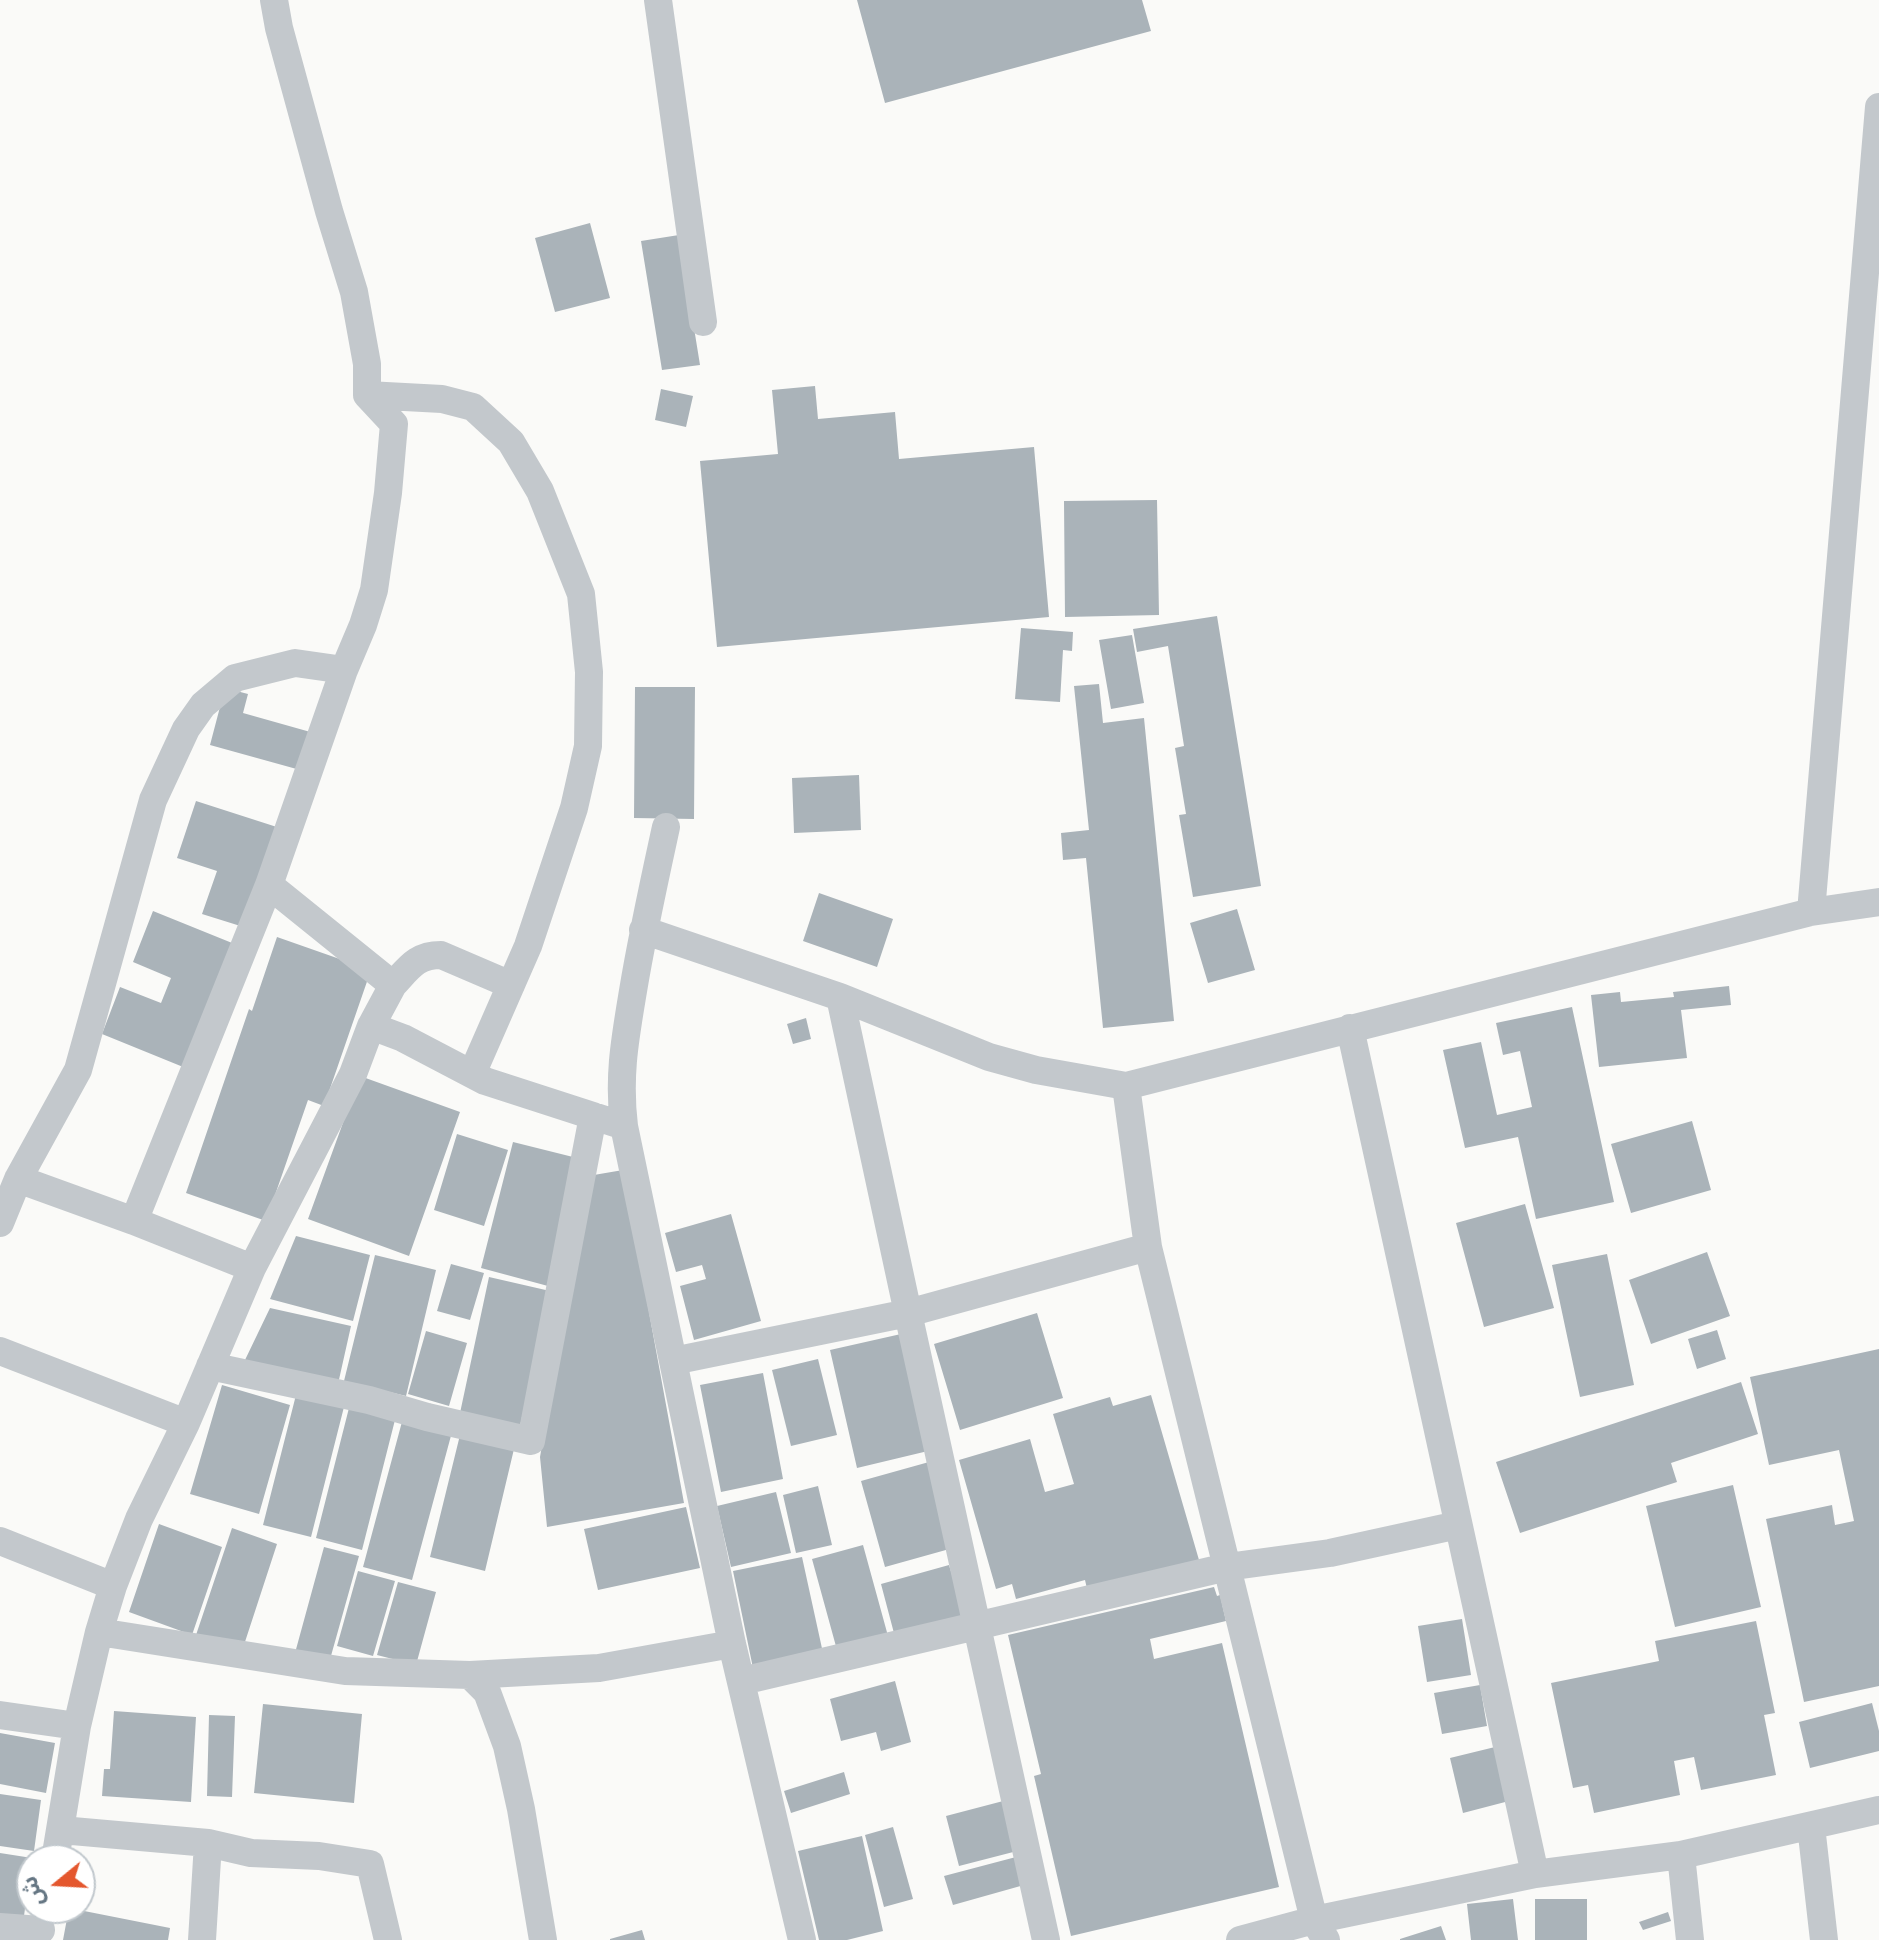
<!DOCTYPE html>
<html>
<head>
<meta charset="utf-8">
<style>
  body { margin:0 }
  #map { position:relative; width:1879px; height:1940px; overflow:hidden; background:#fafaf8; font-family:Overpass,"Noto Sans Arabic",sans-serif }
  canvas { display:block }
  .north { position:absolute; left:16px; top:1844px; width:80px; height:80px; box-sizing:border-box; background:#fff; border:2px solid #c1c8cd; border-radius:50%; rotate:252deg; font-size:22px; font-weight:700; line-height:32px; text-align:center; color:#657683 }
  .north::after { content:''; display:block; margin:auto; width:28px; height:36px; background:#e4572e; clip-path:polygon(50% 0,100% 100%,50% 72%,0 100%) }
</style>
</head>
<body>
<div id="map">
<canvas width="1879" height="1940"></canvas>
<div class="north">ش</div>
</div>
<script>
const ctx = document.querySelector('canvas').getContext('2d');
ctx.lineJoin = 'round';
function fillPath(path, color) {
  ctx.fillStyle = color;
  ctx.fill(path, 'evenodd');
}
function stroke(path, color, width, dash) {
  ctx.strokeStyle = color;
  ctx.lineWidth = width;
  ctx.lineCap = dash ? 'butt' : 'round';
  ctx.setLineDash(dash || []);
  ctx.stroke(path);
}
const building = new Path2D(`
  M857,0H1142L1151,31L885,103Z
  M590,223L610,298L555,312L535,238Z
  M679,235L700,365L662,370L641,241Z
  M815,386L818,419L895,412L899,459L1034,447L1049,617L717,647L700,461L778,454L772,390Z
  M661,389L693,396L686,427L655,420Z
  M1157,500L1159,615L1065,617L1064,501Z
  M1217,616L1261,886L1193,897L1179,815L1186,814L1175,748L1184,746L1168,646L1137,652L1133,629Z
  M1021,628L1073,632L1072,651L1063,650L1060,702L1015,699Z
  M1132,635L1144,703L1111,709L1099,640Z
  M1099,684L1103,723L1144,718L1174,1021L1103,1028L1086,858L1063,860L1061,833L1089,830L1074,686Z
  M635,687H695L694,819L634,818Z
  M225,688L248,694L243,713L321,735L311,773L210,745Z
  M859,775L861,830L794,833L792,778Z
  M196,801L283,829L250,929L202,914L217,871L177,858Z
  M819,893L893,919L877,967L803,941Z
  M1237,909L1255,970L1208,983L1190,923Z
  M153,911L242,947L193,1071L102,1034L120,987L161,1003L171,978L133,962Z
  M277,937L371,970L324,1106L308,1100L266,1221L186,1193L249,1009L252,1011Z
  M1729,986L1731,1005L1681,1010L1687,1058L1599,1067L1591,995L1620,992L1621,1002L1674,997L1673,992Z
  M1572,1007L1614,1202L1536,1219L1518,1137L1465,1148L1443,1050L1481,1042L1497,1115L1532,1107L1520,1051L1503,1055L1496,1023Z
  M806,1018L811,1039L793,1044L787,1024Z
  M360,1076L460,1112L409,1256L308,1219Z
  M1692,1121L1711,1190L1631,1213L1611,1144Z
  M457,1134L508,1150L484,1226L434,1210Z
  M513,1142L581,1159L548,1286L481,1268Z
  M623,1170L684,1503L547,1527L540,1457L588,1176Z
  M1525,1204L1554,1308L1484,1327L1456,1223Z
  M731,1214L761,1321L694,1340L680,1286L706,1279L702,1265L676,1272L665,1233Z
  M296,1236L370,1255L353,1321L270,1299Z
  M1707,1252L1730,1316L1651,1344L1629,1280Z
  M1607,1254L1634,1385L1580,1397L1552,1265Z
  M375,1255L436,1270L406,1396L344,1381Z
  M451,1264L484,1273L470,1320L437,1311Z
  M489,1277L550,1291L520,1426L460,1413Z
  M270,1308L351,1326L338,1384L245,1360Z
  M1037,1313L1063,1398L960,1430L934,1344Z
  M1717,1330L1726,1359L1697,1369L1688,1339Z
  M426,1331L467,1343L449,1406L408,1394Z
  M901,1334L928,1451L857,1468L830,1350Z
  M1879,1349V1686L1804,1702L1766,1519L1832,1505L1835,1525L1854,1521L1839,1450L1769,1465L1750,1377Z
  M818,1359L837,1435L791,1446L772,1370Z
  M763,1373L783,1479L721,1492L700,1385Z
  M1741,1382L1758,1434L1671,1463L1677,1482L1520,1533L1496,1462Z
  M222,1385L290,1405L259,1514L190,1494Z
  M297,1391L345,1403L311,1537L263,1525Z
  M1151,1395L1199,1560L1088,1593L1085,1580L1016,1599L1012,1584L996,1589L959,1460L1030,1439L1045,1492L1074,1484L1053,1414L1110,1397L1113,1406Z
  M350,1404L396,1416L362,1550L316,1538Z
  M403,1418L452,1432L412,1580L363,1567Z
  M460,1435L514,1449L485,1571L430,1557Z
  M929,1462L953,1548L885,1567L861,1481Z
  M1733,1485L1761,1607L1675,1627L1646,1506Z
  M818,1486L832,1545L796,1553L783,1495Z
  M776,1492L791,1553L731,1567L717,1506Z
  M686,1507L700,1568L598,1590L584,1529Z
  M159,1524L222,1547L192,1635L129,1612Z
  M232,1528L277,1544L242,1651L196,1635Z
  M863,1545L888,1636L837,1650L812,1559Z
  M324,1547L359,1556L329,1663L295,1653Z
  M802,1557L823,1653L753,1668L733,1571Z
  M949,1565L965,1617L895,1637L881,1584Z
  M358,1571L395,1581L373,1656L337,1646Z
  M398,1582L436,1592L416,1665L377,1655Z
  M1214,1587L1217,1596L1220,1595L1226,1621L1150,1639L1154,1659L1222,1643L1279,1887L1071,1936L1034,1776L1041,1774L1008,1635Z
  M1462,1619L1471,1675L1427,1682L1418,1626Z
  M1756,1621L1775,1713L1764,1715L1776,1775L1701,1790L1694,1757L1674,1761L1680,1795L1594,1813L1588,1785L1573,1788L1551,1683L1659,1661L1655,1641Z
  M895,1681L911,1742L881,1751L876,1732L841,1741L830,1699Z
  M1480,1685L1487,1726L1442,1734L1434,1693Z
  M1872,1703L1879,1731V1751L1810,1768L1799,1722Z
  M263,1704L362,1714L354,1803L254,1793Z
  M114,1711L196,1717L191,1802L102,1796L104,1769H110Z
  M209,1715L235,1716L232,1797L207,1796Z
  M0,1733L55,1743L46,1793L0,1784Z
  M1495,1747L1509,1801L1463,1813L1450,1758Z
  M844,1772L850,1794L791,1813L784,1791Z
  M0,1794L41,1800L34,1851L0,1846Z
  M1007,1800L1021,1850L959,1866L946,1816Z
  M893,1827L913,1899L884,1907L865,1835Z
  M862,1836L883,1931L847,1940H819L798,1851Z
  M0,1853L32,1858L23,1923L0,1919Z
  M1016,1857L1024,1885L953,1905L944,1876Z
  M1513,1899L1518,1940H1471L1467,1904Z
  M1535,1899H1587V1940H1535Z
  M69,1908L170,1928L168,1940H63Z
  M1668,1912L1671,1921L1643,1930L1639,1922Z
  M1441,1926L1446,1940H1400V1939Z
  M642,1930L645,1940H610V1939Z`);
const street = new Path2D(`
  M658,0L703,322
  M367,395L442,399L473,407L511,442L540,491L581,594L589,672L588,746L574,808L528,946L472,1074
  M666,827C654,882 642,936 633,991C625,1039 618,1076 624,1126L732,1644L802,1940
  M269,885L393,985L371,1026
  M1811,912L1879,107
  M643,930L840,997L989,1057L1036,1070L1126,1086L1811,912L1879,902
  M393,985C409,968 416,955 441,955L511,985
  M840,997L908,1313L1046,1940
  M1350,1028L1535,1874
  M1126,1086L1148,1247L1314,1920L1326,1940
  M18,1179L134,1221L252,1268
  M134,1221L269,885L344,670L363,625L374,590L388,493L394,424L367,395V364L354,292L329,211L279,28L274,0
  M0,1223L18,1179L78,1070L153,800L186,729L203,705L235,678L295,663L344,670
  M0,1351L186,1423
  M673,1361L908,1313L1148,1247
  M210,1366L369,1400L427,1417L531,1441L593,1116
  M0,1541L113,1586
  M99,1632L345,1671L470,1675L599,1668L732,1644
  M470,1675L487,1692L507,1746L521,1809L543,1940
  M742,1681L1227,1567L1330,1553L1458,1525
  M0,1715L77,1726
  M1811,1826L1824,1940
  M61,1830L208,1843L251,1853L319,1856L370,1864L388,1940
  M1681,1855L1690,1940
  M55,1860L77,1726L99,1632L113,1586L139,1519L186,1423L252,1268L353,1074L371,1026L403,1038L485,1081L624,1126
  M0,1927L41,1930
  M202,1940L208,1843
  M1240,1940L1314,1920L1535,1874L1681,1855L1879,1810`);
fillPath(building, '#aab3b9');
stroke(street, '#c3c8cc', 28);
</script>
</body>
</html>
